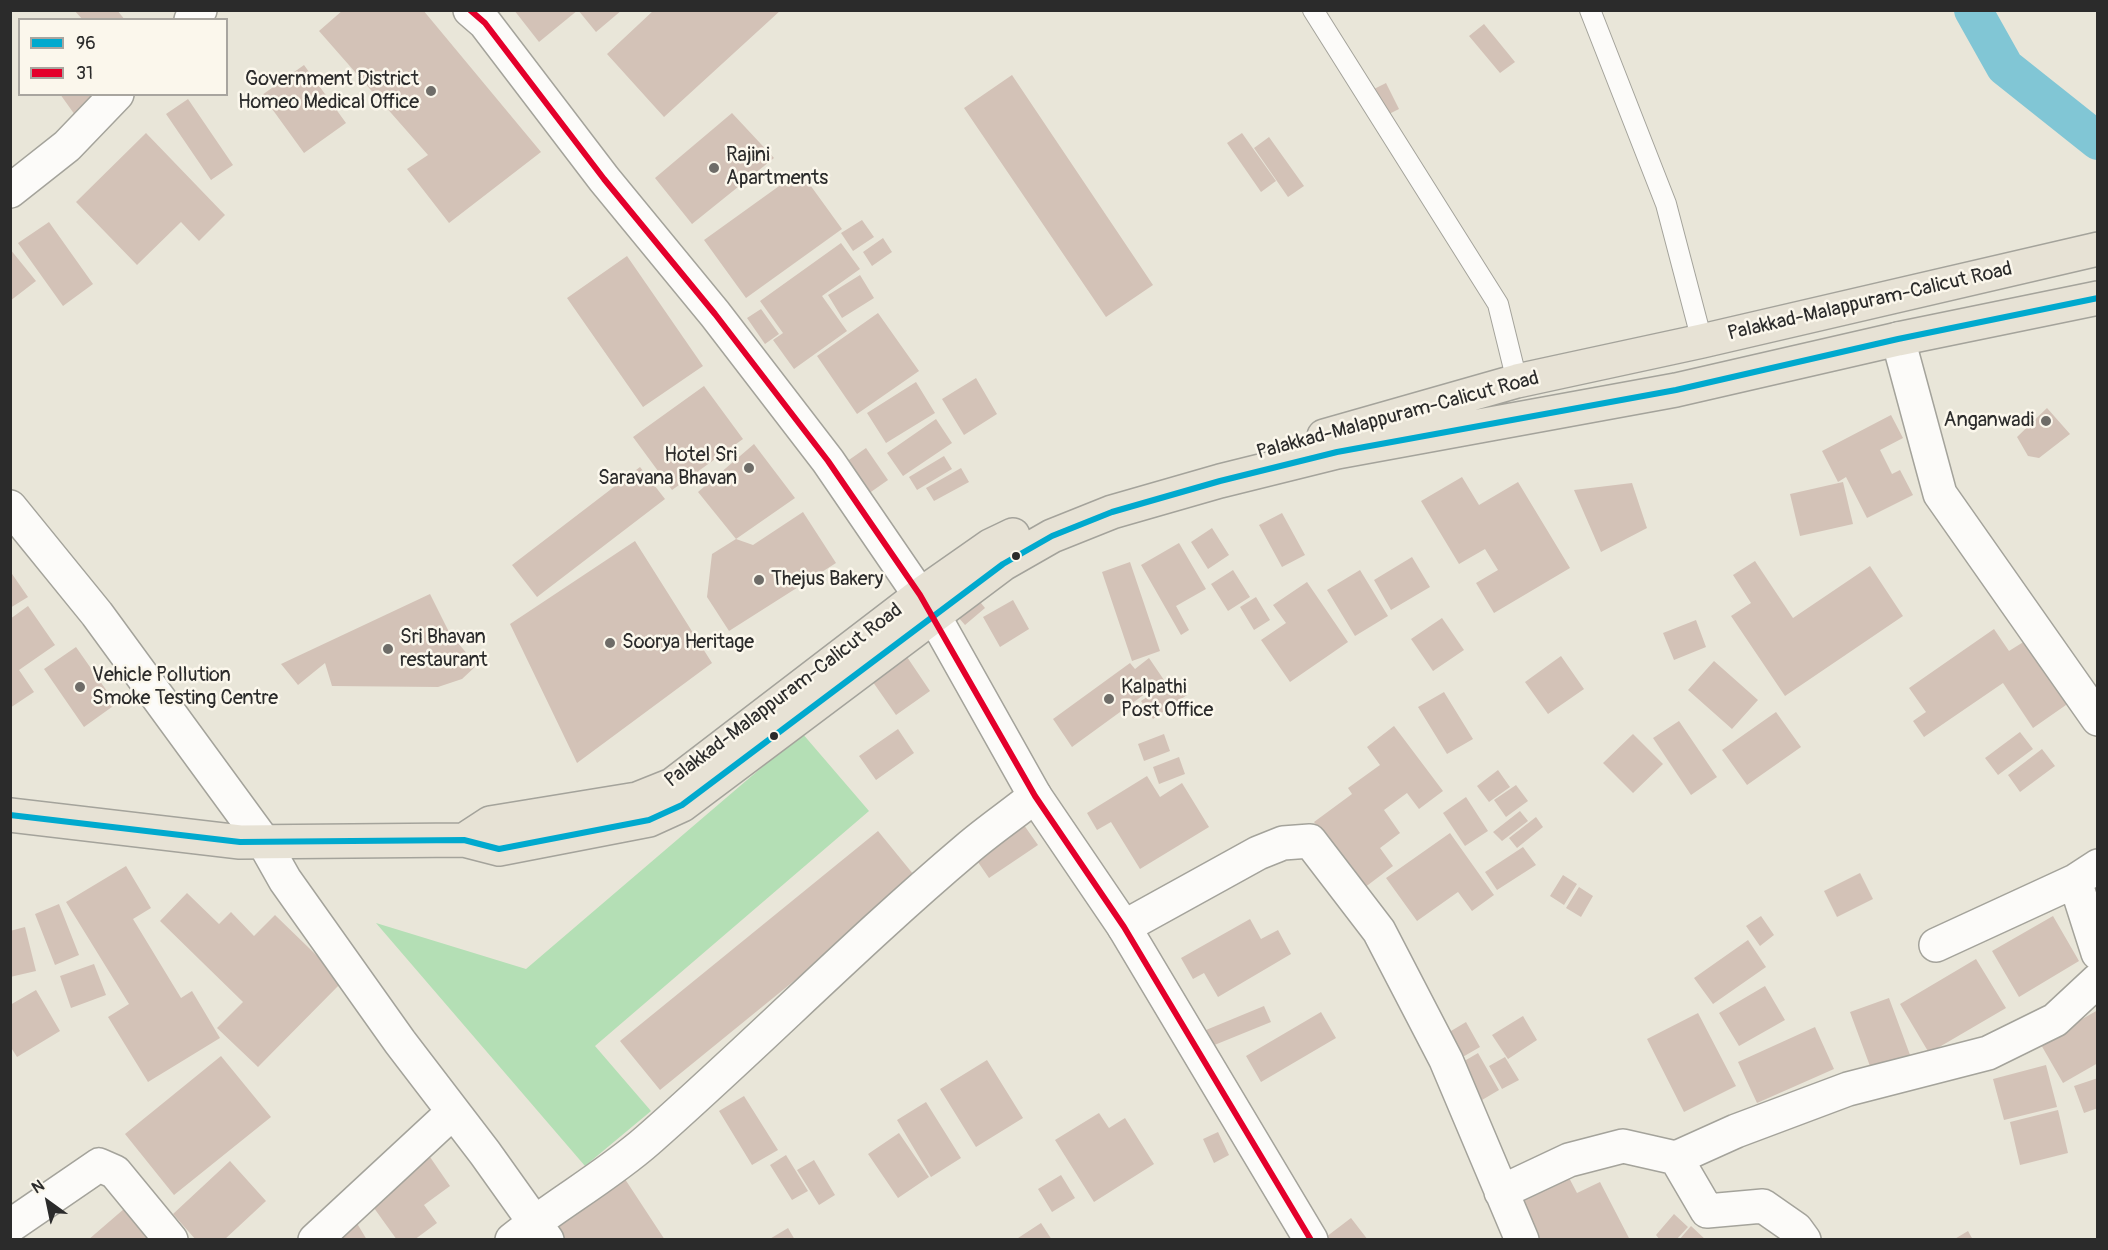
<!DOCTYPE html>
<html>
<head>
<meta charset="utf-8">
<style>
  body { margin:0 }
  #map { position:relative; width:2108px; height:1250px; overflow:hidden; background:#e9e6d9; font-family:Pangolin,sans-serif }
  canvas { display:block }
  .frame { position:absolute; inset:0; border:12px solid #2b2b2b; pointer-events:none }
  .legend { position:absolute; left:18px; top:18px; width:210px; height:78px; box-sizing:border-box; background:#fbf7ec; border:2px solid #a8a59f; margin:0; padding:8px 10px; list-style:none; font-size:18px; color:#2b2b2b }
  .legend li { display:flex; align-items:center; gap:12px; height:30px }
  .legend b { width:30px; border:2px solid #a8a59f }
  .north { position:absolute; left:18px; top:1172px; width:60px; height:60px; -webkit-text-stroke:4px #fbf7ec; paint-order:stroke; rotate:327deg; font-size:16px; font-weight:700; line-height:24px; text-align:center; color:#2b2b2b }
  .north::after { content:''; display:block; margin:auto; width:21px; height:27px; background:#2b2b2b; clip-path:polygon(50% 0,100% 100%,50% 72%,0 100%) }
</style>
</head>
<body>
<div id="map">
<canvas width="2108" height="1250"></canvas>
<div class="frame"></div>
<ul class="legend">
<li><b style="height:8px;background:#00a9ce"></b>96</li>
<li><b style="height:8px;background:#e4002b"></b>31</li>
</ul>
<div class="north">N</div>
</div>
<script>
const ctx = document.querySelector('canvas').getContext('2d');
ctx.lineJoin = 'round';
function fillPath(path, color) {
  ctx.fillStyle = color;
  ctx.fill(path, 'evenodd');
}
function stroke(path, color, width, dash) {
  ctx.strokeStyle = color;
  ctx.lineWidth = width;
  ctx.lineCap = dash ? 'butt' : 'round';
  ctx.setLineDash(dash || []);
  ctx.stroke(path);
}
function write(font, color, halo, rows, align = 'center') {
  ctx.font = font + ' Pangolin,sans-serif';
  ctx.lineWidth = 5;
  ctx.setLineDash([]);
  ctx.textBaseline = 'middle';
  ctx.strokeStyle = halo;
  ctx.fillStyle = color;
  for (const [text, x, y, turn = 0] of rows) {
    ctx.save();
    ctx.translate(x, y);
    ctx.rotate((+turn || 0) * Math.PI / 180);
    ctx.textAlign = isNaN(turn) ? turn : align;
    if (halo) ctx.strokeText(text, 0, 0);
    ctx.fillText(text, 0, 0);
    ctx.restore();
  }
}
const green = new Path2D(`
  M802,733L869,811L595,1046L651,1111L585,1166L376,923L526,969Z`);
const canal = new Path2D(`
  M1973,10L2005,67L2098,141`);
const building = new Path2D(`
  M74,10H117L125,20H83Z
  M343,10H423L541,152L449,223L407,169L428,155L319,31Z
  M514,10H578L539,42Z
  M578,10H622L596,32Z
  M654,10H781L664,117L607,54Z
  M1484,24L1515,62L1500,73L1469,36Z
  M304,65L346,123L304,153L262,95Z
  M1012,75L1153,285L1106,317L964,108Z
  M1386,83L1399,109L1385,116L1372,90Z
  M60,94H104L75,115Z
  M188,99L233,165L211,180L166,114Z
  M732,113L774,158L692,224L655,178Z
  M146,133L225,215L199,241L181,222L137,265L76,202Z
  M1242,133L1276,181L1261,192L1227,143Z
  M1269,137L1304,186L1288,197L1254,148Z
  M800,171L842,229L746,298L704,240Z
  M862,220L874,237L853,251L841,233Z
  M49,222L93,284L63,306L18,243Z
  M883,238L892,252L872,266L863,252Z
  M841,243L860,269L822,296L847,331L794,369L773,340L783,333L760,301Z
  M10,249L36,281L10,301Z
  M627,256L703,366L643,407L567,298Z
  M860,275L874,298L842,318L828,295Z
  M761,309L779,334L765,344L747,318Z
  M878,313L919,371L857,414L817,356Z
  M976,378L997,414L964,435L942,399Z
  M916,382L935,413L886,443L867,413Z
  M704,386L743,439L672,490L633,437Z
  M2047,408L2070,434L2039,458L2028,456L2017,437Z
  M1891,415L1903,438L1880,450L1892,474L1900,470L1913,495L1867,518L1846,477L1838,482L1822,451Z
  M936,419L952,443L903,476L887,453Z
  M754,444L795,498L736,539L698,492Z
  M866,448L888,480L868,494L846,462Z
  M944,456L952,469L917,490L909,477Z
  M640,467L665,499L537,597L512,565Z
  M961,468L969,482L934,501L926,488Z
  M1462,477L1479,505L1518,482L1570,568L1494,613L1476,583L1498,570L1485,549L1459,564L1421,501Z
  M1843,482L1853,524L1800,536L1790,494Z
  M1632,483L1647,528L1601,552L1574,490Z
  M803,512L836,563L729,631L707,597L712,554L736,539L753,545Z
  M1282,513L1305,555L1282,567L1259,525Z
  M1212,528L1229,555L1208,569L1191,542Z
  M635,541L712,663L577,763L510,624Z
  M1179,543L1206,589L1176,606L1189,630L1181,635L1141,565Z
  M1412,557L1430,587L1391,610L1374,580Z
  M1755,561L1793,618L1870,566L1903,616L1785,696L1731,616L1751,603L1733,575Z
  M1130,562L1160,651L1132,661L1102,572Z
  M1233,570L1250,597L1228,611L1211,584Z
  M1360,570L1388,616L1355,636L1327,590Z
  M10,571L28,597L10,608Z
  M1307,582L1348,642L1290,682L1261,640L1286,623L1273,605Z
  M972,592L985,608L965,625L951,609Z
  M430,594L450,634L477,665L462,679L438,687L332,686L325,663L298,685L281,664Z
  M1256,597L1270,620L1254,630L1240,607Z
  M1013,600L1029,629L1000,647L983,617Z
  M28,606L55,645L19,670L34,692L10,708V619Z
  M1442,618L1464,650L1433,671L1411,639Z
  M1696,620L1706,647L1674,660L1663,633Z
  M1994,629L2009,651L2033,636L2076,698L2033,728L2003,683L1924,737L1913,721L1926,712L1909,688Z
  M76,647L116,704L84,727L44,669Z
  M903,651L930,691L896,715L868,675Z
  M1561,656L1584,689L1548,714L1525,682Z
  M1149,658L1164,680L1072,747L1053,719L1130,663L1135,669Z
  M1714,661L1758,700L1732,729L1688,690Z
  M1175,678L1187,695L1153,719L1141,701Z
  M1444,692L1473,739L1447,754L1418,707Z
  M1776,712L1801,747L1747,785L1722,750Z
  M1679,721L1717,777L1691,795L1653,738Z
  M1394,726L1443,791L1419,809L1407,793L1384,810L1400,833L1380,848L1393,866L1364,888L1314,822L1352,794L1348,788L1380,765L1367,747Z
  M898,729L914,753L876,780L859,756Z
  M2020,732L2033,749L1998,775L1985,758Z
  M1164,734L1170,751L1144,761L1138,744Z
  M1633,734L1663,764L1633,793L1603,763Z
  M2042,749L2055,766L2020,792L2008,775Z
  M1179,757L1185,774L1159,784L1153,767Z
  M1498,770L1510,787L1489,802L1477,786Z
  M1147,776L1160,797L1182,783L1209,827L1140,869L1111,822L1097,830L1087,813Z
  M1516,785L1528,801L1506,817L1494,800Z
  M1466,797L1488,831L1465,846L1443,813Z
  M1520,811L1528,821L1502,841L1493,832Z
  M1536,817L1543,827L1517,848L1509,838Z
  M1019,818L1038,845L989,878L971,852Z
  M878,831L918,880L660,1090L620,1041Z
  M1450,833L1494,895L1472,911L1458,892L1417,921L1386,878Z
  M1523,847L1536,865L1497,890L1485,872Z
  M126,866L151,908L133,919L181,998L192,991L220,1038L148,1082L108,1017L129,1004L66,902Z
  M1860,873L1873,899L1837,917L1824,891Z
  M1563,875L1577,884L1564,905L1550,896Z
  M1579,887L1593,896L1581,917L1566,908Z
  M187,893L219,924L231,912L254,936L275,915L343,981L258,1067L217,1028L243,1002L160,921Z
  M59,904L79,955L55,965L35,914Z
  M1761,916L1774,935L1760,946L1746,926Z
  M2053,916L2079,961L2019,997L1992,951Z
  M1250,919L1261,939L1278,930L1291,954L1218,997L1204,973L1193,979L1181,958Z
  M25,927L36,971L10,977V931Z
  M1748,940L1766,967L1713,1004L1694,978Z
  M1976,959L2006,1008L1929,1053L1900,1004Z
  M94,964L106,995L71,1008L60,976Z
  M1765,986L1785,1020L1739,1046L1719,1013Z
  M36,990L60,1031L17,1057L10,1046V1005Z
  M1889,998L1913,1063L1874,1077L1850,1012Z
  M1264,1006L1271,1022L1212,1046L1206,1030Z
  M2098,1010V1063L2063,1083L2040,1043Z
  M1321,1012L1336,1038L1261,1082L1246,1056Z
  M1698,1013L1736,1086L1684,1112L1647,1039Z
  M1523,1016L1537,1040L1508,1059L1492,1035Z
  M1466,1022L1480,1047L1454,1062L1441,1037Z
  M1815,1027L1834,1069L1757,1103L1738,1062Z
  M1478,1053L1499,1090L1482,1100L1461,1063Z
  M221,1056L271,1117L174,1195L125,1134Z
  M1505,1057L1519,1080L1502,1089L1489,1066Z
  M987,1060L1023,1118L976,1147L940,1089Z
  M2046,1065L2057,1107L2004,1120L1993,1079Z
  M2098,1078V1108L2084,1113L2074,1086Z
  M744,1096L778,1150L752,1165L719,1111Z
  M926,1102L961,1158L931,1177L897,1120Z
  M2058,1110L2068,1153L2020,1165L2010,1122Z
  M1099,1113L1109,1128L1125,1118L1154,1164L1094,1202L1055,1140Z
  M1218,1132L1229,1155L1214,1163L1203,1139Z
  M899,1133L929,1177L898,1198L868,1154Z
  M786,1155L808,1191L792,1200L770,1165Z
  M430,1157L450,1186L424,1205L437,1223L414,1240H397L369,1201Z
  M814,1160L835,1195L819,1205L797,1170Z
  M230,1161L266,1201L224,1240H196L173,1214Z
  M1566,1172L1577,1193L1600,1182L1630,1240H1537L1515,1198Z
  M621,1173L665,1240H555L545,1225Z
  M1061,1175L1075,1198L1052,1212L1038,1189Z
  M132,1202L164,1240H88Z
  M1674,1214L1688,1227L1676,1240H1660L1656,1235Z
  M352,1215L367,1240H311Z
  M1351,1218L1368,1240H1328L1326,1237Z
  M1041,1223L1052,1240H1015Z
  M1691,1226L1706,1240H1679Z
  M788,1228L795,1240H768Z
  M1968,1231L1973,1240H1953Z`);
const service = new Path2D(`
  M1313,10L1498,304L1517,381
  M1590,10L1666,204L1702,341`);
const minor = new Path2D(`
  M470,10L485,23L604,179L715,314L828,461L934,616
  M191,20L200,10
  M10,191L67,146L117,94
  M1898,339L1940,494L2098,719
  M10,507L97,614L263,841L285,880L400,1042L485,1153L547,1240
  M2098,866L2075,881L2098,953
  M1124,927L1258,853L1283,843L1310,841L1379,931L1446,1060L1522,1240
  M1936,945L2075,881
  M1676,1158L1736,1131L1848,1089L1988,1053L2055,1020L2098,980
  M1501,1192L1569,1160L1623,1146L1676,1158L1707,1211L1763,1206L1796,1229L1804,1240
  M10,1226L99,1165L115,1172L171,1240
  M315,1240L453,1112
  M512,1240C556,1204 606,1177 648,1140C756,1045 857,942 967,849C989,830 1013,814 1035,796`);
const tertiary = new Path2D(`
  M934,616L1035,796L1124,927L1311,1240`);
const trunk = new Path2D(`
  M1324,436L1517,381L1702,341L2098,249
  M10,815L240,842L464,840L499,849L649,820L682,805L1003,564L1052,536L1112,512L1220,481L1337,452L1676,390L1898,339L2098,298
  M464,840L490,823L637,799L672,785L920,595L990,546L1013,535`);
const bus1 = new Path2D(`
  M10,815L240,842L464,840L499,849L649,820L682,805L1003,564L1052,536L1112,512L1220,481L1337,452L1676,390L1898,339L2098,298`);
const bus2 = new Path2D(`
  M470,10L485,23L604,179L715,314L828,461L920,595L1035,796L1124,927L1311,1240`);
const markers = [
  [431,91,6,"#6e6c68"],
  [714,168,6,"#6e6c68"],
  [2046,421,6,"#6e6c68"],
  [749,468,6,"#6e6c68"],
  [1016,556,5,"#2b2b2b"],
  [759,580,6,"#6e6c68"],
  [610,643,6,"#6e6c68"],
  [388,649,6,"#6e6c68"],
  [80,687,6,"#6e6c68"],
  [1109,699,6,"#6e6c68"],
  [774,736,5,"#2b2b2b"]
];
const poiNames = [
  ["Government District",419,80,"right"],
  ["Homeo Medical Office",419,103,"right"],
  ["Rajini",726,156],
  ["Apartments",726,179],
  ["Anganwadi",2034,421,"right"],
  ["Hotel Sri",737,456,"right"],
  ["Saravana Bhavan",737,479,"right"],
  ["Thejus Bakery",771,580],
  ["Sri Bhavan",400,638],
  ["restaurant",400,661],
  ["Soorya Heritage",622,643],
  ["Vehicle Pollution",92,676],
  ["Smoke Testing Centre",92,699],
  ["Kalpathi",1121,688],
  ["Post Office",1121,711]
];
const streetNames = [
  ["Palakkad-Malappuram-Calicut Road",1870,302,-13],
  ["Palakkad-Malappuram-Calicut Road",1398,416,-15],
  ["Palakkad-Malappuram-Calicut Road",784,696,-37]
];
fillPath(green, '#b4dfb5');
stroke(canal, '#81c6d5', 38);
fillPath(building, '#d3c2b7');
stroke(service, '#a4a39b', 22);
stroke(minor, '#a4a39b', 36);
stroke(tertiary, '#a4a39b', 36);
stroke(trunk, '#a4a39b', 36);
stroke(service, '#fcfbf9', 20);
stroke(minor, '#fcfbf9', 33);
stroke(tertiary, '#fcfbf9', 33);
stroke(trunk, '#e7e2d5', 33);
stroke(bus1, '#00a9ce', 6);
stroke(bus2, '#e4002b', 6);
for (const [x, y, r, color] of markers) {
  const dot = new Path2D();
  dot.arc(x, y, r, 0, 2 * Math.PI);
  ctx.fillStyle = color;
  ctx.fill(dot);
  stroke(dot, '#fbf7ec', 2);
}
write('20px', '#2b2b2b', '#fbf7ec', poiNames, 'left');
write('20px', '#2b2b2b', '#fbf7ec', streetNames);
</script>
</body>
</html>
